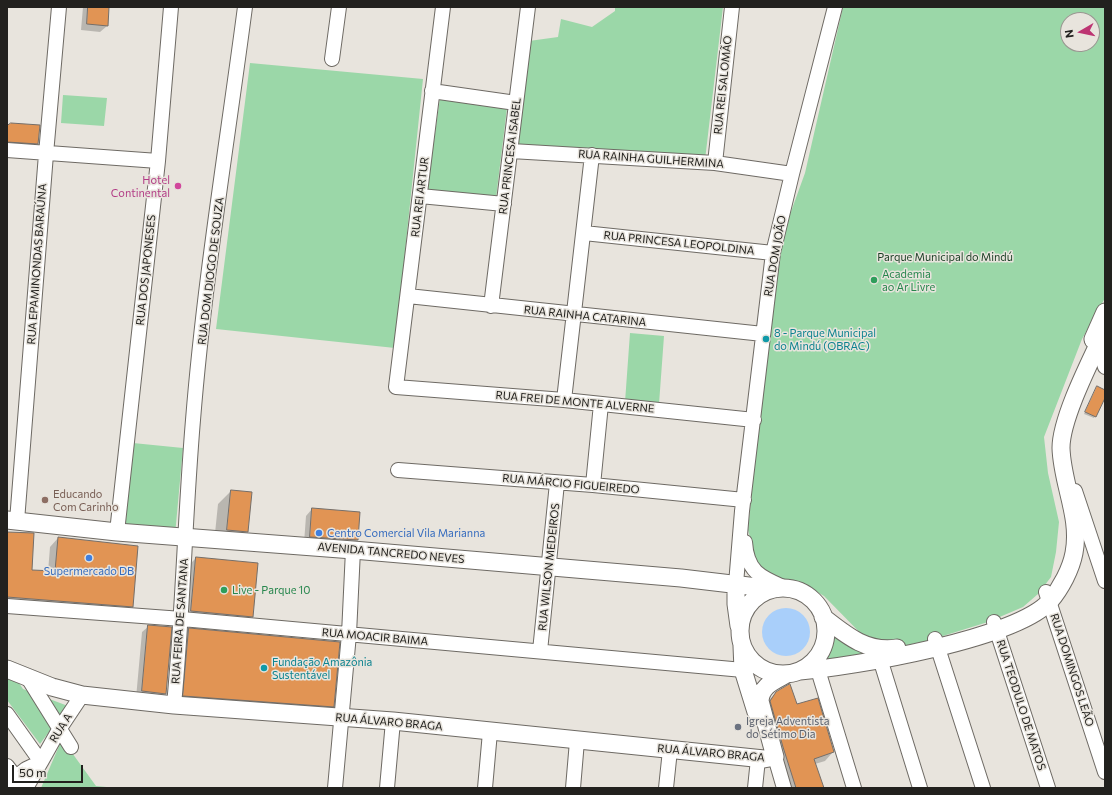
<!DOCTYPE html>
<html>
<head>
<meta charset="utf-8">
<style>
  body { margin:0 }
  #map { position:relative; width:1112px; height:795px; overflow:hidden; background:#e8e4dd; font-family:Commissioner,sans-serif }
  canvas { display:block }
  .frame { position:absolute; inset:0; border:8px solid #22211e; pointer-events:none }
  .north { position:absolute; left:1060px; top:12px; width:40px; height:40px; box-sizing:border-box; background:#e8e4dd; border:1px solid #999691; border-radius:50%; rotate:261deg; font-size:11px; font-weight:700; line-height:16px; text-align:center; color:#22211e }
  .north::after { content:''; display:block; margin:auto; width:14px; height:18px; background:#bd3472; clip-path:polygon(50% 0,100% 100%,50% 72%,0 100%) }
  .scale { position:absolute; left:12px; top:765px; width:71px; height:18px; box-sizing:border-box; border:2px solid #22211e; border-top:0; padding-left:5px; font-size:12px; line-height:14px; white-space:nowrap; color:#22211e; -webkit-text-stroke:3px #e8e4dd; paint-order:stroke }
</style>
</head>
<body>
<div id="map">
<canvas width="1112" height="795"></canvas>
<div class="frame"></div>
<div class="north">N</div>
<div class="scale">50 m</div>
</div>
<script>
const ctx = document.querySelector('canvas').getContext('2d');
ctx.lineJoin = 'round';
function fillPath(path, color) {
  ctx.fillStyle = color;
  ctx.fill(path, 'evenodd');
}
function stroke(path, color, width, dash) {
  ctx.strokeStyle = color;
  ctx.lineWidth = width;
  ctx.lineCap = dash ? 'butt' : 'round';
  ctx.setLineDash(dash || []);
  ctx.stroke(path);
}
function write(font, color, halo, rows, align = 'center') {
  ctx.font = font + ' Commissioner,sans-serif';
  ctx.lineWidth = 3;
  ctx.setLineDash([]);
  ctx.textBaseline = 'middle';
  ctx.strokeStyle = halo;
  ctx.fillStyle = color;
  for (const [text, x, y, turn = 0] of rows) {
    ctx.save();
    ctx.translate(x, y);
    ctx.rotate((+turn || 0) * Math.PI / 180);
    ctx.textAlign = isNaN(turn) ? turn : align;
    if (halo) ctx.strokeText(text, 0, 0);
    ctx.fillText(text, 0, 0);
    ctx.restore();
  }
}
const green = new Path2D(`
  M615,7H723L705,160L518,145L529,41L558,37L561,19L592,27L615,11Z
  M843,7H1105V298L1082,339L1044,437L1048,473L1059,522L1056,552L1051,577L1038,594L1023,607L988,622L930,640L894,648L874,647L824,596L800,582L776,579L765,573L756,560L748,530L776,253L805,173ZM1068,20H1092V44H1068Z
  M250,63L423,79L395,348L216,329Z
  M63,95L107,98L104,126L61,123Z
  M440,98L507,108L496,198L427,191Z
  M630,333L664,336L659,404L625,402Z
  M133,443L183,448L175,535L125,531Z
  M828,628L852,648L875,657L812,668C826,653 828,648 828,628Z
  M7,665L23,689L68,706L40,744L7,700Z
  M62,739L96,786L117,788H41Z`);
const water = new Path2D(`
  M762 632a24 24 0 1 1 48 0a24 24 0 1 1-48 0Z`);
const shadow = new Path2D(`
  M83,7H108L107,26L100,32L81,30Z
  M7,128L37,143L31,150L7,148Z
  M1097,387L1105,391V395L1094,418L1084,414Z
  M231,491L247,531L234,544L214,543L218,504Z
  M312,509L359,513L357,540L351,546L304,543L306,516Z
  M7,533L31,571L48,572L50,547L58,538L132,606L123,615L7,606Z
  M196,558L252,616L246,623L185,617L190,564Z
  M149,626L165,694L159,700L136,698L142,632Z
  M189,629L339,643L333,706L320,719L171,708L176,642Z
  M776,693L796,705L833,752L825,761L815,764L823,788H785L767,702Z`);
const building = new Path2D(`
  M88,7H109L108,26L87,24Z
  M11,123L40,125L38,144L7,142V126Z
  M1097,386L1105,390V398L1096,417L1085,412Z
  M231,490L252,492L248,532L227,530Z
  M312,508L360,512L358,540L310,537Z
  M7,532L34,533L32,570L55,571L58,537L138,546L133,607L7,597Z
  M196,557L258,563L253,617L191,611Z
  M148,625L172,627L166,694L142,691Z
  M189,628L340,642L334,707L183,696Z
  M790,684L797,704L818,698L834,752L814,759L824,788H796L783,747L770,701L776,692Z`);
const minor = new Path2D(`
  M443,7L396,387L564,400L754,420
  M332,59L339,7
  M432,91L516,103
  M7,150L158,161
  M511,151L715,163L792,174
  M715,163L732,7
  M420,196L504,204
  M584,233L773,253
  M408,296L763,334
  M491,306L528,7
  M1092,341L1098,345L1105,367
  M564,400L592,155
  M398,470L593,485L744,500
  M593,485L601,404
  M1075,491L1105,581
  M17,521L46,154L59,7
  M117,532L158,161L171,7
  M745,542C747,574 763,578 788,589
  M736,584L742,511L773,253L792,174L835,7
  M1046,592L1105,772
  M7,606L182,619L743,670
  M994,622L1048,788
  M935,639L983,788
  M877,649L920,788
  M540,651L557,483
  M818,670L854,788
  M28,678L71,747
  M174,705C183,610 185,515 193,420C204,282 227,144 245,7
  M7,714L41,762L60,728L82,695
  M775,757L784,788
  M7,766L21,784
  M7,784L26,769L41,762L26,788
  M335,788L349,634L353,550
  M387,788L393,721
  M485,788L490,732
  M573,788L577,741
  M666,788L670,750
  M755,788L758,759`);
const major = new Path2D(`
  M1093,339L1105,312
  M7,520L117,532L353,550L681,578L774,589
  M736,584V604L739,626
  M740 631a43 43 0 1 1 86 0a43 43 0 1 1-86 0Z
  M823,617C846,635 867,653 897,648
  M742,646L743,670L756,712
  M7,669L52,687L82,695L174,705L393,721L764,759L775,757L760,701C761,685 775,681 787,674
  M800,671C852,667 1017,639 1050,601C1061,588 1071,569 1074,553C1081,517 1062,484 1061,448C1061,418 1091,360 1105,330`);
const markers = [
  [178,186,4,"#d1479c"],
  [874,280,4,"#2e9e5b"],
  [766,339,4,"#0f9aa8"],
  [45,500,4,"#8d6e63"],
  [319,533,4,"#3f7fe0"],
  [89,558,4,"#3f7fe0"],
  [224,590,4,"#2e9e5b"],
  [264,668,4,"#0f9aa8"],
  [738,727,4,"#6b7280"]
];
const streetNames = [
  ["RUA REI SALOMÃO",723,85,-84],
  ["RUA PRINCESA ISABEL",510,156,-83],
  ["RUA RAINHA GUILHERMINA",651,159,4],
  ["RUA REI ARTUR",420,197,-83],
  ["RUA PRINCESA LEOPOLDINA",679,243,6],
  ["RUA DOM JOÃO",775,256,-80],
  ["RUA EPAMINONDAS BARAÚNA",37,264,-86],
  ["RUA DOS JAPONESES",146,270,-84],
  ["RUA DOM DIOGO DE SOUZA",211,271,-83],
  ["RUA RAINHA CATARINA",585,316,6],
  ["RUA FREI DE MONTE ALVERNE",575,402,5],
  ["RUA MÁRCIO FIGUEIREDO",571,484,5],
  ["AVENIDA TANCREDO NEVES",391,553,5],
  ["RUA WILSON MEDEIROS",549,567,-84],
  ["RUA FEIRA DE SANTANA",180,621,-86],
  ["RUA MOACIR BAIMA",375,637,5],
  ["RUA DOMINGOS LEÃO",1072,670,72],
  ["RUA TEODULO DE MATOS",1021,705,72],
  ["RUA ÁLVARO BRAGA",389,722,5],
  ["RUA A",61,728,-58],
  ["RUA ÁLVARO BRAGA",711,753,5]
];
const hotelNames = [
  ["Hotel",170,180],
  ["Continental",170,193]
];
const parkNames = [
  ["Parque Municipal do Mindú",945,257]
];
const leisureNames = [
  ["Academia",882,274],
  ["ao Ar Livre",882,287],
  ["Live - Parque 10",232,590]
];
const cultureNames = [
  ["8 - Parque Municipal",774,333],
  ["do Mindú (OBRAC)",774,346],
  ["Fundação Amazônia",272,662],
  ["Sustentável",272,675]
];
const educationNames = [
  ["Educando",53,494],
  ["Com Carinho",53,507]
];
const shopNames = [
  ["Centro Comercial Vila Marianna",327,533],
  ["Supermercado DB",89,571,"center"]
];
const worshipNames = [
  ["Igreja Adventista",746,721],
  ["do Sétimo Dia",746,734]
];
fillPath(green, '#9bd7a8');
fillPath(water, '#a9cffa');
fillPath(shadow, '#0003');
fillPath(building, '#e19454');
stroke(building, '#746e69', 1);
stroke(minor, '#6e6a64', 16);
stroke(major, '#6e6a64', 19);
stroke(minor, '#fff', 14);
stroke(major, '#fff', 17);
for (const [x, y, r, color] of markers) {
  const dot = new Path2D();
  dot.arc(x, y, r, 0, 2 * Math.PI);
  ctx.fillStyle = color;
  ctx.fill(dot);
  stroke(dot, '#e8e4dd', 1.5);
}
write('11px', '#22211e', '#e8e4dd', streetNames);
write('11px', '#b23c85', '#e8e4dd', hotelNames, 'right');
write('11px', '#183c22', '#e8e4dd', parkNames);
write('11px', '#27864d', '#e8e4dd', leisureNames, 'left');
write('11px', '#0d838f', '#e8e4dd', cultureNames, 'left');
write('11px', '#785e54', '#e8e4dd', educationNames, 'left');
write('11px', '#366cbe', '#e8e4dd', shopNames, 'left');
write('11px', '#5b616d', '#e8e4dd', worshipNames, 'left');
</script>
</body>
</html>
